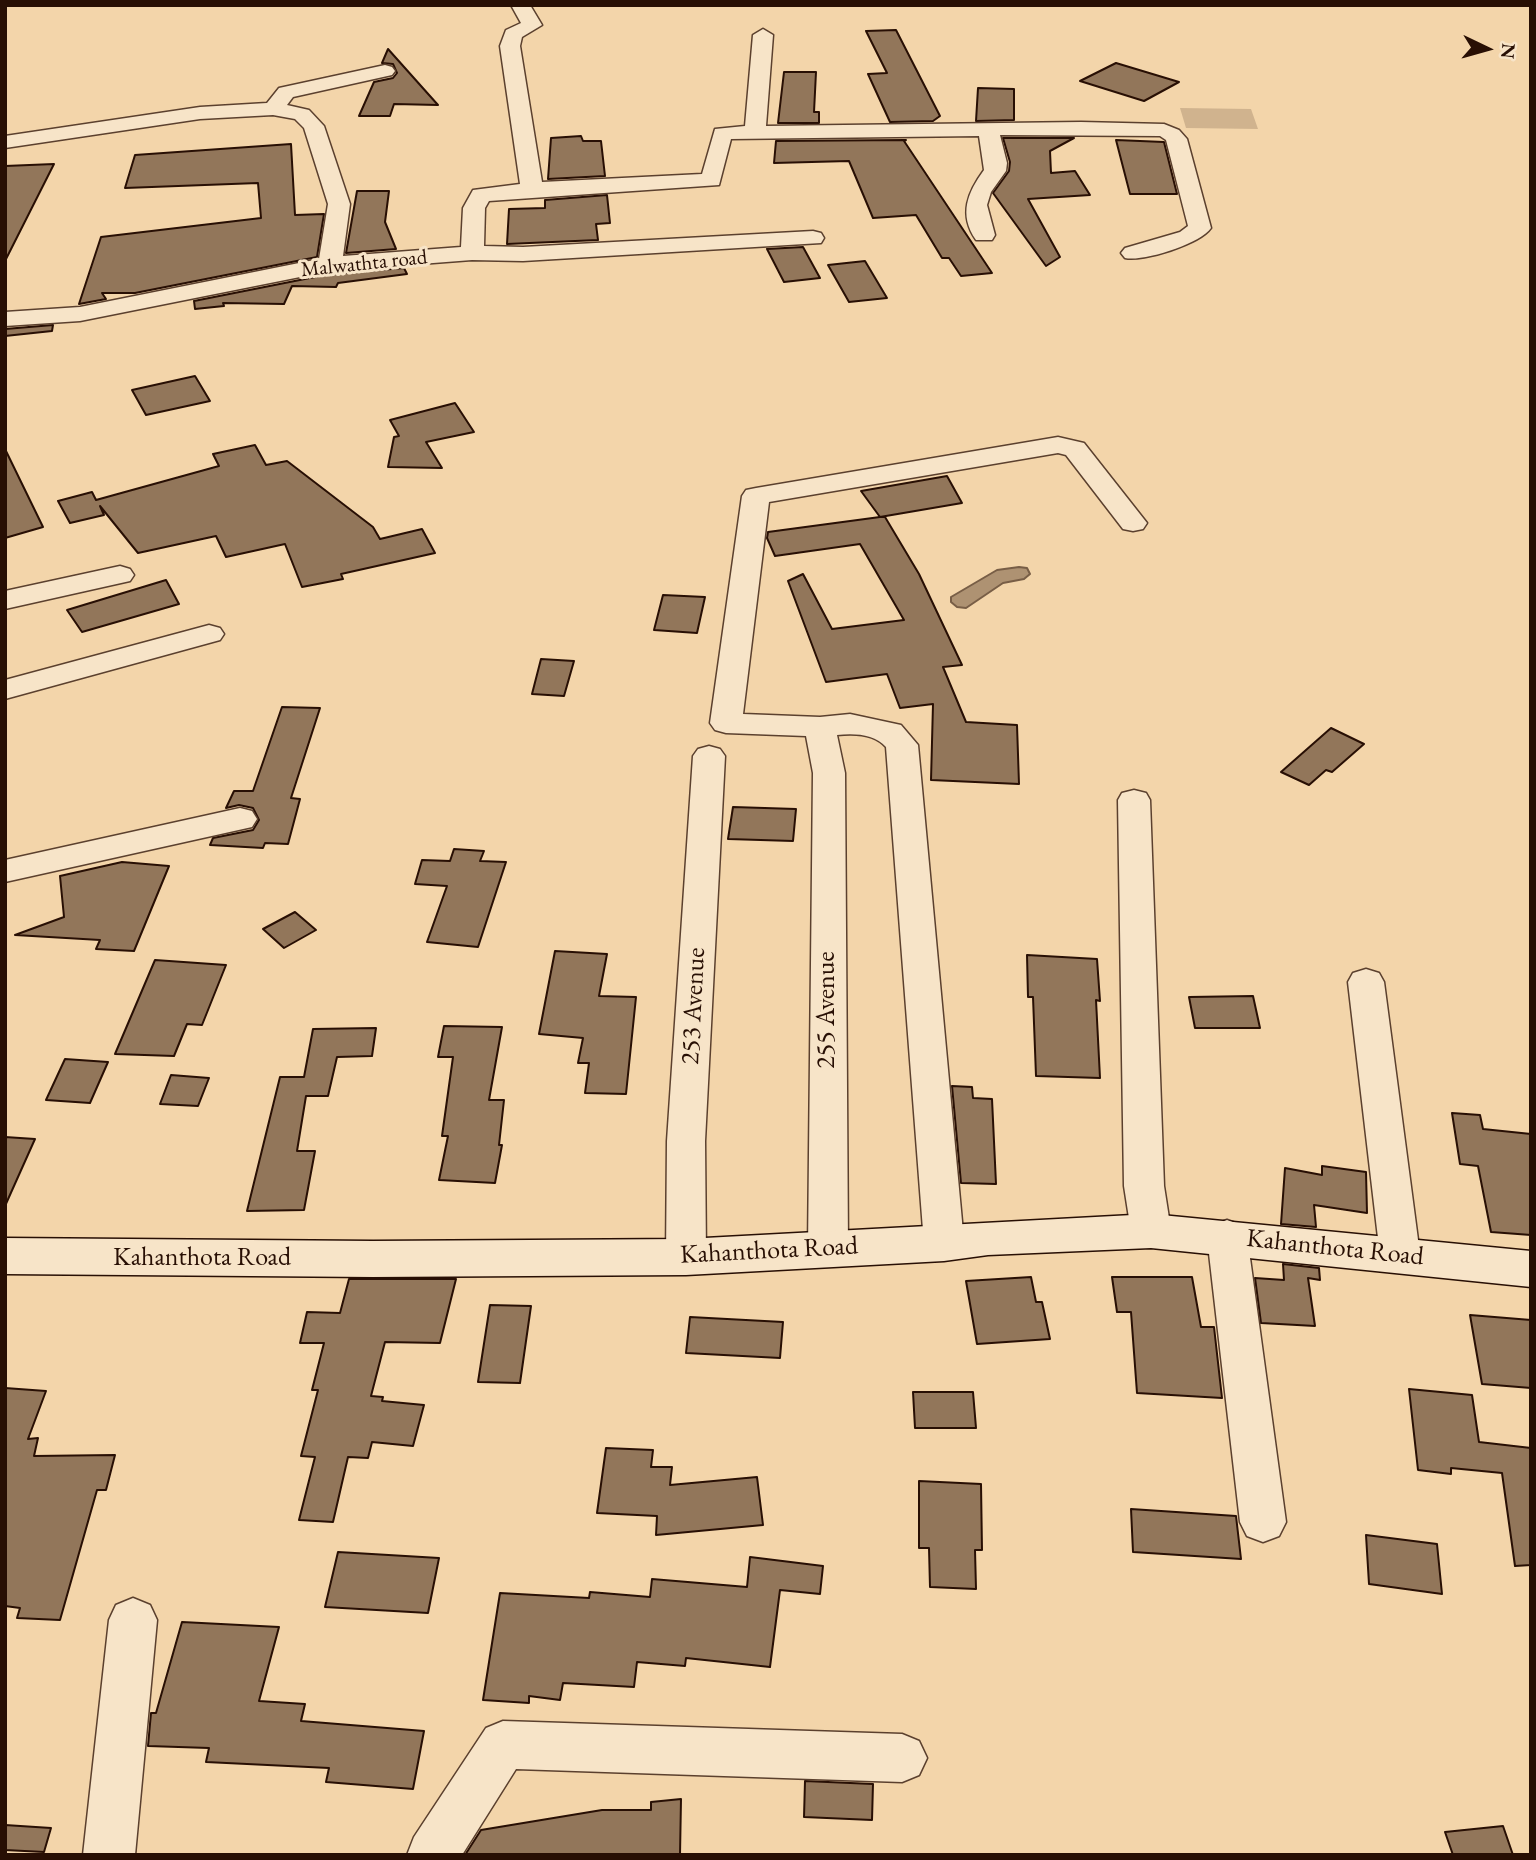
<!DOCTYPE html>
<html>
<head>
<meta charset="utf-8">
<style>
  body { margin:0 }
  #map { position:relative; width:1536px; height:1860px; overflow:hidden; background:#f3d5aa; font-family:"EB Garamond",serif }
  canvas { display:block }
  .frame { position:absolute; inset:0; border:7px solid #280f04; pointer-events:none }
  .north { position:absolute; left:1452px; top:14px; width:70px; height:70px; -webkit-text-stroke:5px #f7e4c8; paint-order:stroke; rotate:95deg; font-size:19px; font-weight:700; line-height:28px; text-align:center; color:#280f04 }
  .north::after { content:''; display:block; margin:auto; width:24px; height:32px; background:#280f04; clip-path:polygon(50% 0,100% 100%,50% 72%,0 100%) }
</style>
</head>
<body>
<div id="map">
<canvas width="1536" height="1860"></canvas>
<div class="frame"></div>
<div class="north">N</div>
</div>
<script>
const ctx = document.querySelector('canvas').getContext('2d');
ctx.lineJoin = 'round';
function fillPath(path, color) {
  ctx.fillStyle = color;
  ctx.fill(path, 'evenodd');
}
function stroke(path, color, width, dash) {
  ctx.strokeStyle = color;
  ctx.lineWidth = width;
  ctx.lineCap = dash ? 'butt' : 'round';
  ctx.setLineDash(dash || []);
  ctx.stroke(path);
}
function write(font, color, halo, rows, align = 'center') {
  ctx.font = font + ' "EB Garamond",serif';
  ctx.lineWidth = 6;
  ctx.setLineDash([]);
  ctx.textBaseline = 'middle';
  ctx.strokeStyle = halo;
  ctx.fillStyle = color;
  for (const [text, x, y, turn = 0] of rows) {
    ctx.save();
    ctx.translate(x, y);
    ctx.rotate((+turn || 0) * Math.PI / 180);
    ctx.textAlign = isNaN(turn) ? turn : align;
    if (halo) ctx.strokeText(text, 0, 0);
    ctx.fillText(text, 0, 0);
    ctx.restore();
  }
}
const green = new Path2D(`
  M1180,108L1251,109L1258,129L1186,128Z`);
const water = new Path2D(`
  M1019,567L1027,568L1030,574L1024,579L1003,583L966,608L957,607L951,602V597L997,570Z`);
const building = new Path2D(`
  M896,30L940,116L933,121L890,122L868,74L887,73L866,31Z
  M388,49L438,105L394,104L390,116H359L374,82L393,78L397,73L393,64L382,63Z
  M1116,63L1179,82L1144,101L1080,81Z
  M784,72H816L814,112H819V123H778Z
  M978,88L1014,89V120L976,121Z
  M581,136L583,141H601L605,176L548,179L551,138Z
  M1003,138H1074L1050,151L1051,173L1075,171L1090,195L1028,199L1060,257L1046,266L993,193L1009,171L1010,162Z
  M906,140L904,141L992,273L961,276L949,258H942L916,215L873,218L849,161L774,163L776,141Z
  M1116,140L1164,142L1177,194H1130Z
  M291,144L295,215L324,214L317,257L135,293H102L106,299L79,304L101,237L261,218L258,183L125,188L135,155Z
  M54,164L5,261V166Z
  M357,191H389L385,222L396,249L346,253Z
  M607,195L610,223L596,224L598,240L507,244L509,209L545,208V200Z
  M803,247L820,278L784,282L767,249Z
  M865,261L887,298L849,302L828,265Z
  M404,268L407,274L338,283L336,287L292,286L284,304L223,303L224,306L195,309L194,301L330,274Z
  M53,325L52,331L5,336V329Z
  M195,376L210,401L146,415L132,390Z
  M455,403L474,432L426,442L442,468L388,467L394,437L399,436L390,420Z
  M255,445L266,465L287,461L373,527L380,539L422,529L435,553L341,574L343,579L302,587L285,544L226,557L216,536L138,553L100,506L104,515L70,523L58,501L92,492L96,500L219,466L213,454Z
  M5,449L43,527L5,538Z
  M947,476L962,503L880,517H885L919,574L962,665L943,667L966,722L1017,725L1019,784L931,780L933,704L900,708L887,674L826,682L788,581L803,574L832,629L904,620L860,544L775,556L767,538L768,532L880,517L861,491Z
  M166,580L179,604L82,632L67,610Z
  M663,595L705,597L697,633L654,630Z
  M541,659L574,661L564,696L532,694Z
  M282,707L320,708L291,798L300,799L288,844L265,843L263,848L210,845L213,838L253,830L259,820L253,808L239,805L226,808L234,791H253Z
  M1331,728L1364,744L1332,772L1326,770L1309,785L1281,772Z
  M733,807L796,809L793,841L728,839Z
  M454,849L484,851L480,861L506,862L478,947L427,942L447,886L415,884L422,860L450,861Z
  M122,862L169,866L134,951L96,949L100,940L15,935L64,917L60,876Z
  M295,912L316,930L284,948L263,929Z
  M555,951L607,954L599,996L636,997L626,1094L585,1093L589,1063H578L583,1038L539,1034Z
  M1027,955L1097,959L1100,1001L1096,1000L1100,1078L1036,1076L1033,997H1028Z
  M155,960L226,965L202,1025L187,1024L174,1056L115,1054Z
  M1253,996L1260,1028H1195L1189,997Z
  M444,1026L502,1027L489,1100H504L499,1145H502L495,1183L439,1180L448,1136H442L453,1057H438Z
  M376,1028L372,1056L337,1057L328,1096H306L297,1151H315L304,1210L247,1211L280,1077H304L313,1029Z
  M65,1059L108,1062L90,1103L46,1100Z
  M171,1075L209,1078L198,1106L160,1104Z
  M952,1086L972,1087L973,1098L992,1099L996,1184L961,1183Z
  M1452,1113L1480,1115L1483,1129L1531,1134V1235L1491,1232L1478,1166L1460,1164Z
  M5,1137L35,1139L5,1206Z
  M1322,1166L1366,1172L1367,1213L1314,1205L1316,1227L1281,1224L1285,1168L1322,1175Z
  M1283,1264L1319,1268L1320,1280L1308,1278L1315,1326L1261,1323L1255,1278L1284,1280Z
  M1031,1277L1036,1302H1042L1050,1339L977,1344L966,1281Z
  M1112,1277H1192L1201,1327H1214L1222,1398L1137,1393L1131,1312H1117Z
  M349,1279H456L440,1343L385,1342L371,1396L383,1397L382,1401L424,1405L413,1446L372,1442L368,1458L348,1457L333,1522L299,1520L315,1457L301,1456L318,1390H312L324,1343H300L307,1312L340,1313Z
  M490,1305L531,1306L520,1383L478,1382Z
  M1470,1315L1531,1320V1388L1482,1384Z
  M690,1317L783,1322L780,1358L686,1353Z
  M5,1388L46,1391L28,1439L38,1438L34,1456L115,1455L106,1490H97L60,1620L17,1618L20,1608L5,1606Z
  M1409,1389L1472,1395L1479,1442L1531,1448V1565L1515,1566L1502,1473L1451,1468V1474L1418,1470Z
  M913,1392H973L976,1428H915Z
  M606,1448L653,1450L651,1467H672L670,1485L757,1477L763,1525L656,1535L657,1516L597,1513Z
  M919,1481L981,1484L982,1550H975L976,1589L930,1587L929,1548H919Z
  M1131,1509L1236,1516L1241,1559L1133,1552Z
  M1366,1535L1437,1544L1442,1594L1369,1584Z
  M338,1552L439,1558L428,1613L325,1607Z
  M750,1557L823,1566L820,1594L780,1590L770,1667L686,1658L685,1666L637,1662L634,1687L563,1683L560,1700L529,1696V1703L483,1700L500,1593L589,1598L590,1592L650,1597L652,1579L747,1587Z
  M182,1622L279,1627L259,1701L305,1704L301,1721L424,1731L413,1789L326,1782L329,1768L206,1762L209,1748L148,1746L151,1713H156Z
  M805,1781L873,1784L872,1820L804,1817Z
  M681,1799L680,1855H465L481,1830L602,1810H651V1802Z
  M5,1825L51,1828L44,1852L5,1850Z
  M1503,1826L1513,1855H1453L1445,1832Z`);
const minor = new Path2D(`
  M511,5H530L542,25L522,37L520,46L542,182L702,174L715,129L745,126L753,35L763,29L773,35L766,126L1081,122L1164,124L1179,130L1187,139L1211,228C1200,244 1143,262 1125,258L1121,253L1125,248L1180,232L1188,226L1166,140L1160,136L1000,135L1007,163L1006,171L991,192L987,205L995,235L992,240H976C958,214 968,192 984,170L979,136L731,139L719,185L489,201L485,208L484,246L523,247L813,231L821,233L824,238L821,243L523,261L472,260L330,271L80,321L5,326V312L80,307L319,259L328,204L304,128L295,119L273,115L200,119L5,148V136L200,107L267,103L279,88L385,65L392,67L395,71L392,75L293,97L287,105L309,110L324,126L350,204L343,256L461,247L463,208L473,190L520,184L500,46L506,30L521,23Z
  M1058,437L1084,443L1147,523L1143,529L1133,531L1123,529L1066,455L1058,453L769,502L743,714L820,717L850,714L901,725L918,745L964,1243L958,1254L944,1259L930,1254L924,1243L886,747C875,734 854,733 837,735L845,773L848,1248L842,1259L828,1264L814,1259L808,1248L813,773L806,736L726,733L715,730L710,723L742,496L746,490L756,488Z
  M120,566L130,569L134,575L130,581L5,609V591Z
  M209,625L220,628L224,634L220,640L5,699V680Z
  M709,746L720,749L725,756L705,1141L706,1257L700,1268L686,1273L672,1268L666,1257L667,1141L693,756L698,749Z
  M1134,790L1146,793L1150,800L1164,1186L1171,1231L1165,1242L1151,1247L1137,1242L1131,1231L1124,1186L1118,800L1122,793Z
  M240,808L252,811L257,819L252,827L5,882V860Z
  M1366,969L1379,973L1384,982L1420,1255L1414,1266L1400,1271L1386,1266L1380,1255L1348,982L1353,973Z
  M1227,1220L1241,1225L1247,1236L1286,1522L1279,1536L1263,1542L1247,1536L1240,1522L1207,1236L1213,1225Z
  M133,1598L150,1605L157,1620L135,1855H83L109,1620L116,1605Z
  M503,1721L902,1734L919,1741L927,1758L919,1775L902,1782L516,1769L462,1855H407L414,1837L486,1728Z`);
const secondary = new Path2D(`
  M1151,1214L1531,1251V1287L1151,1248L988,1255L944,1261L686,1275L373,1277L5,1274V1238L373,1241L686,1239Z`);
const farStreetnames = [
  ["Malwathta road",364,264,-6]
];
const streetNames = [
  ["253 Avenue",694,1006,-87],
  ["255 Avenue",827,1010,-90],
  ["Kahanthota Road",1335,1248,6],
  ["Kahanthota Road",769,1251,-3],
  ["Kahanthota Road",202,1258]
];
fillPath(green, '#d0b38e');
fillPath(water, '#ae9272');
stroke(water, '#785e46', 2);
fillPath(building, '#92765a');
stroke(building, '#280f04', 2);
stroke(minor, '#5b402e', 3);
stroke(secondary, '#280f04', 3);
fillPath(minor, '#f7e4c8');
fillPath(secondary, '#f7e4c8');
write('21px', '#280f04', '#f7e4c8', farStreetnames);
write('26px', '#280f04', '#f7e4c8', streetNames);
</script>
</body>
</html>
